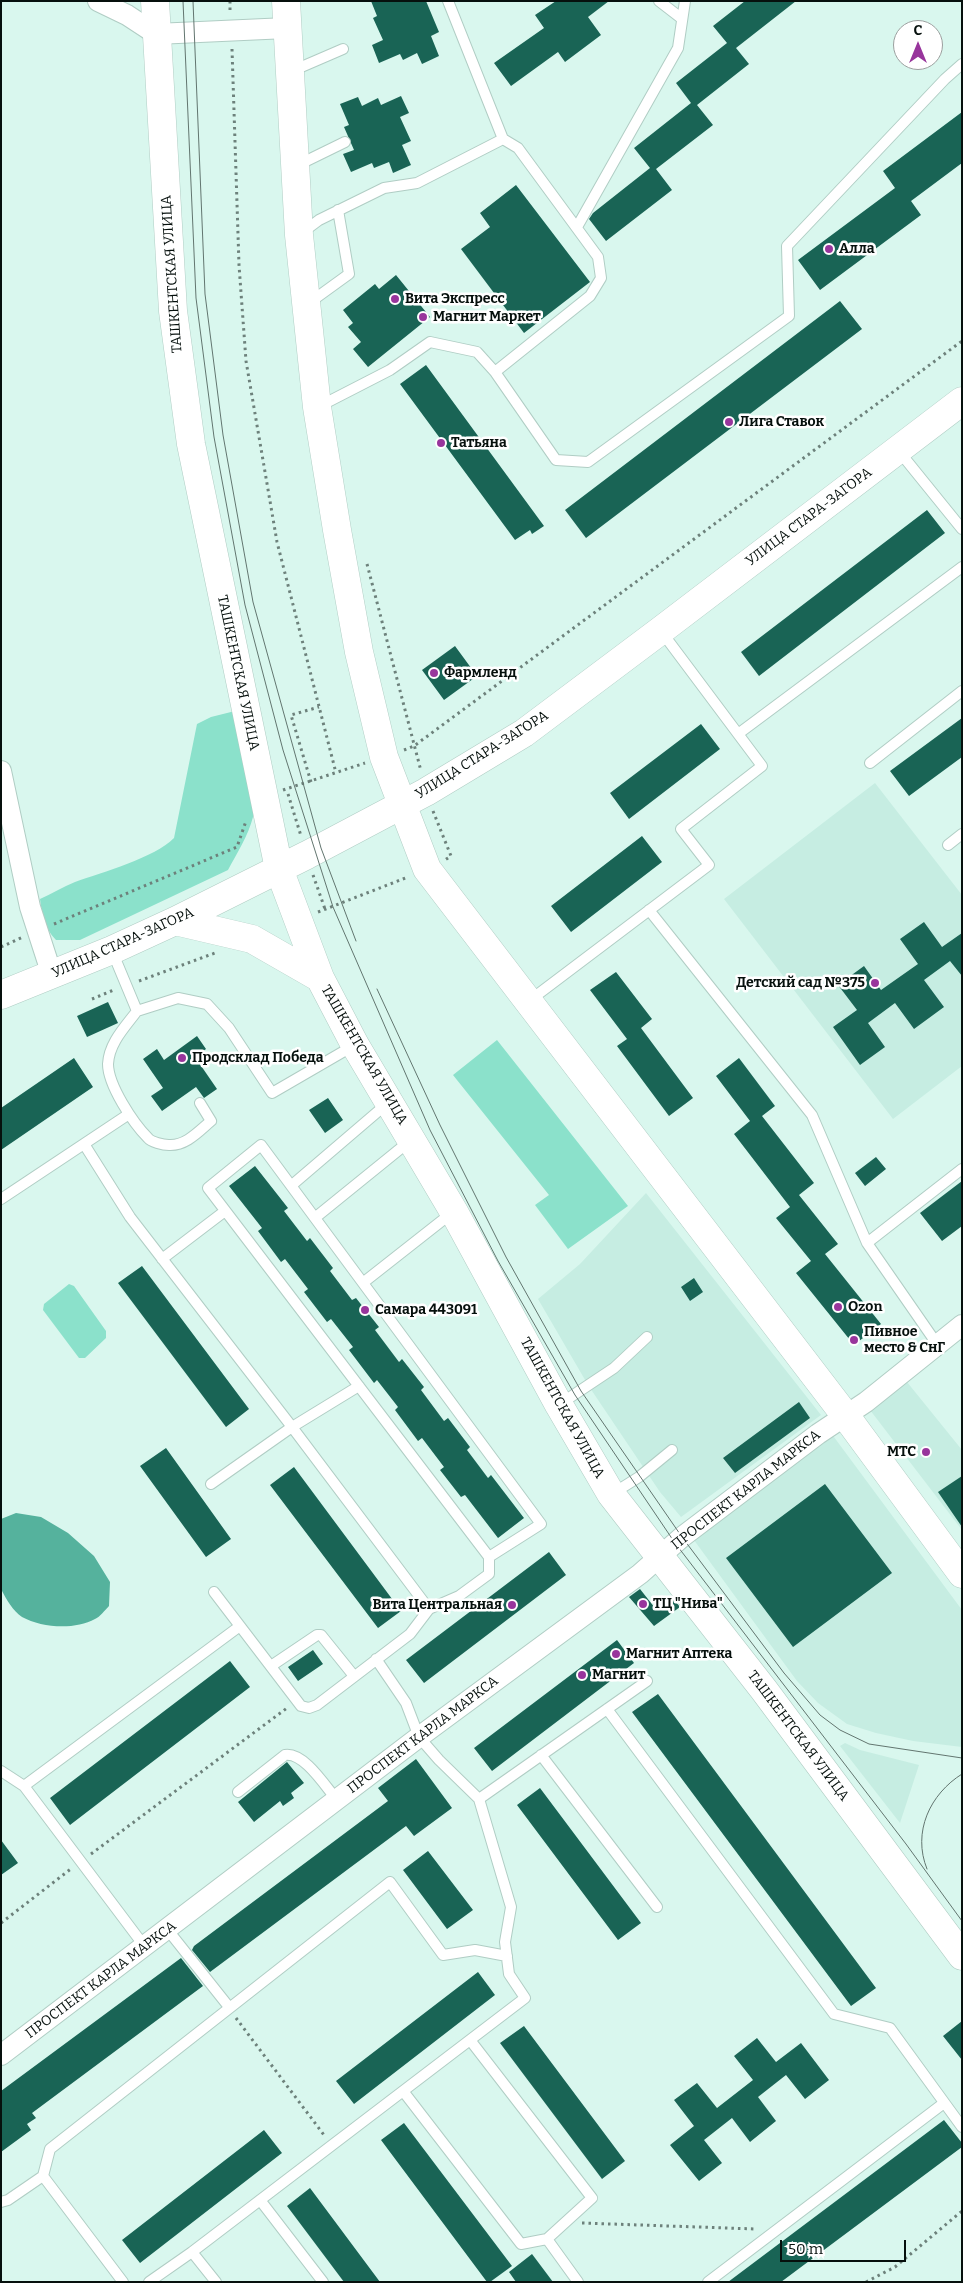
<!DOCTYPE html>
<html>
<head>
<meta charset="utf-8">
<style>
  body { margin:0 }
  #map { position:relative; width:963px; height:2283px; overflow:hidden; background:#d9f7ee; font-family:Bitter,serif }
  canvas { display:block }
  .frame { position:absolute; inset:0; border:2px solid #06100d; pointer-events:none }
  .north { position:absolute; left:893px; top:20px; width:50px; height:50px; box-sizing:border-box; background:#fff; border:1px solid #9b9f9e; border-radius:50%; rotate:0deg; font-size:14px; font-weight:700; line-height:20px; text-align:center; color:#06100d }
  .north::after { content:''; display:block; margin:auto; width:18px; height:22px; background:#98359c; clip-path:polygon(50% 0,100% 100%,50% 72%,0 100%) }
  .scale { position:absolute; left:780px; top:2240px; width:126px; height:22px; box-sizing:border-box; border:2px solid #06100d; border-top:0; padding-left:6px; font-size:15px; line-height:18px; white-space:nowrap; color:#06100d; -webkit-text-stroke:4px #fff; paint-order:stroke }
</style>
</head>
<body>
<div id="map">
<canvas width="963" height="2283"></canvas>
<div class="frame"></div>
<div class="north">С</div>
<div class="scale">50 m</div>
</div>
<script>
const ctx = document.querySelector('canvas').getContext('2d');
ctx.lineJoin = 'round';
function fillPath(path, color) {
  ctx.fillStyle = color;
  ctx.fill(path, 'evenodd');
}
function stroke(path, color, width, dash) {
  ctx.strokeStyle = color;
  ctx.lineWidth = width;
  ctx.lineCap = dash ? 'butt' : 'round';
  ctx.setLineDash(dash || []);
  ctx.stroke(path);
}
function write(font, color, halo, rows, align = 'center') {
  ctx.font = font + ' Bitter,serif';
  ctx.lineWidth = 5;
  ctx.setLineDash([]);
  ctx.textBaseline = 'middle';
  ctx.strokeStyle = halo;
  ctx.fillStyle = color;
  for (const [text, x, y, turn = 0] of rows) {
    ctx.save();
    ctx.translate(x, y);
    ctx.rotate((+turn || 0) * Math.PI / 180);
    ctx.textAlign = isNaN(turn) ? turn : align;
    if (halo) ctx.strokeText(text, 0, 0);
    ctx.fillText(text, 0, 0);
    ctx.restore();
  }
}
const built = new Path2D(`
  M875,783L962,895V1066L893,1119L724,899Z
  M646,1193L821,1415L681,1517L660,1492L588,1385L538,1299L580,1264Z
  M907,1382L962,1450V1530L870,1410Z
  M831,1433L962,1610V1747L913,1741L876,1733L847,1724L818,1703L797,1681L691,1536Z
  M845,1743L860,1750L919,1765L900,1823L840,1746Z`);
const green = new Path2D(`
  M235,711C242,740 260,788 253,817C248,836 237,853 228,870L80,940H56C45,929 42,915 40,899C51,894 63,887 75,882C103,872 154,858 174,838L197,724L211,717Z
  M497,1040L628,1206L568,1249L535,1205L549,1195L453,1075Z
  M69,1284L74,1286L106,1331V1338L85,1358H79L43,1310L44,1304Z`);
const water = new Path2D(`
  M16,1513L41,1517L68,1533L94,1556L110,1582L109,1606C105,1610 100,1617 95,1619C75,1630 42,1628 22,1617C13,1611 6,1599 1,1589V1519Z`);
const building = new Path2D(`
  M371,1H426L439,32L431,36L439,56L422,64L417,53L403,60L400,54L379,63L372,45L383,40L373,18L377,16Z
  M556,1H609L588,17L601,35L565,62L558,52L511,86L494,63L544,28L535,15Z
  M745,1H796L736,48L749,64L697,105L713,125L656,169L672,190L606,241L589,219L593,213L650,168L634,148L691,103L676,83L727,43L713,26Z
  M401,96L409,113L400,117L411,141L402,145L411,165L393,173L389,162L374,168L372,163L351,172L343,154L354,150L344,127L349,125L340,104L358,97L362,106L378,98L381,105Z
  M962,112V163L911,201L921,215L820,290L798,260L895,188L883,171Z
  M516,185L590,282L524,333L461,249L490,227L480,213Z
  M396,275L430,317L368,367L353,349L361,342L348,327L353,323L343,310L375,284L379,289Z
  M840,301L862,329L586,538L565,510Z
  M426,365L544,526L532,534L530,530L515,540L400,384Z
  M927,510L945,533L759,676L741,652Z
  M455,646L477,676L444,700L422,670Z
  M962,718V757L909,796L890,771Z
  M701,724L720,749L629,819L610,793Z
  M642,836L662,862L571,932L551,906Z
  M924,922L942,947L962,933V976L950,961L924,980L944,1007L914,1029L895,1003L868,1023L885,1047L860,1065L833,1027L857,1010L838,985L864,966L881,990L918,964L900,939Z
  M616,972L652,1019L641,1028L693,1098L669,1116L617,1046L627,1039L590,990Z
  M108,1002L118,1023L87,1037L77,1016Z
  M197,1036L206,1049L195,1057L217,1089L204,1098L196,1087L162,1111L151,1096L163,1088L143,1059L157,1049L164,1060Z
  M74,1058L93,1087L1,1150V1108Z
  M739,1058L775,1106L762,1116L814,1183L799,1195L838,1244L825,1254L881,1324L854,1345L796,1273L811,1261L776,1218L790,1207L734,1134L750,1121L716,1076Z
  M328,1098L343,1120L325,1133L309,1110Z
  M876,1157L886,1169L865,1186L855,1173Z
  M255,1166L288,1208L284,1211L307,1241L310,1238L333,1268L330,1271L352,1300L356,1298L379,1327L375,1330L399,1362L402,1359L424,1387L421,1390L444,1421L448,1418L470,1447L467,1450L488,1478L491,1475L524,1518L498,1538L465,1495L461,1497L440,1470L444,1467L422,1438L418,1441L395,1410L398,1407L377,1380L374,1383L349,1350L353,1347L331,1319L327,1322L304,1292L308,1289L285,1259L281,1262L258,1231L262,1228L229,1186Z
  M962,1181V1226L942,1241L920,1213Z
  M142,1266L249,1409L226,1427L118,1283Z
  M694,1278L703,1292L690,1301L681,1287Z
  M799,1402L810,1418L735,1473L723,1458Z
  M166,1448L231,1539L206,1557L140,1466Z
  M294,1467L401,1611L378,1628L270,1485Z
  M962,1476V1527L938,1492Z
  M825,1484L892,1573L793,1647L726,1558Z
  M549,1552L566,1575L424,1683L406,1660Z
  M640,1589L655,1608L671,1596L680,1607L654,1626L629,1597Z
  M617,1640L634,1663L492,1771L474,1748Z
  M313,1650L323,1664L298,1681L288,1667Z
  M230,1661L250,1687L70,1825L50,1798Z
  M658,1694L876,1988L851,2006L632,1712Z
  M416,1759L452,1808L414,1836L406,1826L210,1972L192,1950L194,1946L388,1801L378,1788Z
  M287,1762L304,1783L291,1793L294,1798L283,1806L280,1801L254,1822L238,1802Z
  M540,1788L641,1923L618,1940L517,1805Z
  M1,1840L18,1863L1,1875Z
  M428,1851L473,1910L447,1929L403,1870Z
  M181,1958L203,1986L32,2113L36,2118L27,2124L31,2130L1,2152V2091Z
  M478,1972L495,1995L354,2104L336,2081Z
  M962,2021V2060L943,2036Z
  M524,2026L625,2161L602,2179L500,2043Z
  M757,2038L776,2062L801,2043L829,2080L805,2099L786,2075L758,2097L776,2121L750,2142L732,2118L704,2140L722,2163L699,2181L670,2145L694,2126L674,2100L697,2083L717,2108L753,2080L734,2056Z
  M944,2120L962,2143V2147L781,2282H728Z
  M404,2123L512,2266L490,2282H487L381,2140Z
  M264,2130L282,2153L140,2263L122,2240Z
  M310,2188L380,2282H344L287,2206Z
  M532,2254L553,2282H516L509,2272Z`);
const path = new Path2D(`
  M230,1V12
  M232,49L239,265L246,361L277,542L336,773
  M367,564L421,771
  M404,750L414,746L962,341
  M311,782L291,715L319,707
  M283,790L365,763
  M288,794L301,836
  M433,811L451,856L445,860
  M313,875L325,909
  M318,912L408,877
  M54,924L237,847L246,821
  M1,947L23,937
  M139,981L215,953
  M92,999L116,989
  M91,1854L287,1708
  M1,1923L72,1868
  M236,2018L324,2135
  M582,2223L756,2229
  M866,2282L895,2267L962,2211`);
const service = new Path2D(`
  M448,1L503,139
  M659,1L681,18
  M292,71L343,49
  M298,165L345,142
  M577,227L678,48L685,1
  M303,232L319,220L384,188L417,183L503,139L518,148L598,257L601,278L590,296L495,372
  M309,303L349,274L338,210
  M318,407L390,370L430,342L477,352L495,372L556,460L588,462L789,316L787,246L945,79L962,64
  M898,450L962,529
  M738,734L962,567
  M870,763L962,691
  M948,845L962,834
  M649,910L812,1115L867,1243L937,1344
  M112,951L137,1011L178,998L207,1004L229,1028L272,1093L353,1046
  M529,1001L709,865L681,829L762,766L661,631
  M137,1011C125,1027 109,1043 108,1064C108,1085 133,1123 148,1138C151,1142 163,1145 169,1145C186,1146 199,1131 211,1121L200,1103
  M84,1144L130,1217L292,1427L429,1609
  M292,1185L389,1102
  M1,1199L129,1114
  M316,1217L411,1140
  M867,1243L962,1169
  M162,1259L225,1211
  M364,1282L453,1212
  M560,1404L614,1368L647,1337
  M211,1484L292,1427L359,1386
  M612,1494L639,1477L672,1450
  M214,1592L301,1706L309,1708L317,1705L410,1634L429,1609L459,1596L489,1574V1557L208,1188L261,1145L541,1524L489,1557
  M271,1666L317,1635H321L354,1676
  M607,1709L834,2014L890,2028L962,2127
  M541,1755L657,1907
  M1,1771L24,1786L145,1947
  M24,1786L240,1626
  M238,1792L285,1755C304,1752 325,1786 337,1800
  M479,1799L647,1681
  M167,1929L229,2007
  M403,2091L521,2244L547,2239L592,2198L470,2040
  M43,2176L123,2282
  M260,2200L323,2282
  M1,2202L8,2200L43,2176L50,2149L390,1882L443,1955L475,1950L507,1956
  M547,2239L578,2282
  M192,2252L216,2282
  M149,2282L192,2252L525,1998L509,1974L505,1942L511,1907L479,1799L439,1760L419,1737L406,1703L376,1659
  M708,2282L944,2103`);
const minor = new Path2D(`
  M98,1L127,15L156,34L287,28
  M1,771L30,907L52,975
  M1,2055L419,1737L640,1574L682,1537L818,1434L866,1402L962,1325`);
const secondary = new Path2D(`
  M155,1L173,311L191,444L279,869L320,978L355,1045L454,1212L559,1405L611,1494L764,1690L962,1956
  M286,1L299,235L317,407L337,530L359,652L384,757L427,869L845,1415L962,1574
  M175,921L252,939L320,978
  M1,995L112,950L175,921L307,855L426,792L524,733L660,631L962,401`);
const tram = new Path2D(`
  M183,1L196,298L214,437L245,605L283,750L333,907L430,1130L498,1261L575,1395L675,1543L906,1844L962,1921
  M193,1L205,294L223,435L253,602L321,848L356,941
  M377,989L440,1125L506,1257L581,1391L682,1537L784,1673L820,1715L840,1730L869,1744L962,1758
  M927,1869C912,1832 930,1794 962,1774`);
const markers = [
  [829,249,5,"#98359c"],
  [395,299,5,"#98359c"],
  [423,317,5,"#98359c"],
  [729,422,5,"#98359c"],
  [441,443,5,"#98359c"],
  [434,673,5,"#98359c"],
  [875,983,5,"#98359c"],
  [182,1058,5,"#98359c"],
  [838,1307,5,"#98359c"],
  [365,1310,5,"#98359c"],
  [854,1340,5,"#98359c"],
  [926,1452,5,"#98359c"],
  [643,1604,5,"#98359c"],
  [512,1605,5,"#98359c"],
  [616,1654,5,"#98359c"],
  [582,1675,5,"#98359c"]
];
const poiNames = [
  ["Алла",839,249],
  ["Вита Экспресс",405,299],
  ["Магнит Маркет",433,317],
  ["Лига Ставок",739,422],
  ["Татьяна",451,443],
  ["Фармленд",444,673],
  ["Детский сад №375",865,983,"right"],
  ["Продсклад Победа",192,1058],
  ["Ozon",848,1307],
  ["Самара 443091",375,1310],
  ["Пивное",864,1332],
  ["место & СнГ",864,1348],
  ["МТС",916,1452,"right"],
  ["ТЦ \"Нива\"",653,1604],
  ["Вита Центральная",502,1605,"right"],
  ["Магнит Аптека",626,1654],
  ["Магнит",592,1675]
];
const streetNames = [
  ["ТАШКЕНТСКАЯ УЛИЦА",172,274,-94],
  ["УЛИЦА СТАРА-ЗАГОРА",809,517,-37],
  ["ТАШКЕНТСКАЯ УЛИЦА",238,673,78],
  ["УЛИЦА СТАРА-ЗАГОРА",482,755,-32],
  ["УЛИЦА СТАРА-ЗАГОРА",123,943,-24],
  ["ТАШКЕНТСКАЯ УЛИЦА",364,1055,60],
  ["ТАШКЕНТСКАЯ УЛИЦА",562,1408,61],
  ["ПРОСПЕКТ КАРЛА МАРКСА",746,1490,-38],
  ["ПРОСПЕКТ КАРЛА МАРКСА",423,1735,-37],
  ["ТАШКЕНТСКАЯ УЛИЦА",798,1736,53],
  ["ПРОСПЕКТ КАРЛА МАРКСА",101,1980,-37]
];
fillPath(built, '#c6ede2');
fillPath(green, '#8be1cb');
fillPath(water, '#55b29d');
fillPath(building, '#196455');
stroke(service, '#b0cdc4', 12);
stroke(minor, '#b0cdc4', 22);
stroke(secondary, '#b0cdc4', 29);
stroke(path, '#6d817b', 3, [2.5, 4]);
stroke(service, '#fff', 10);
stroke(minor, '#fff', 20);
stroke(secondary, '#fff', 28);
stroke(tram, '#62756f', 1);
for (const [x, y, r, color] of markers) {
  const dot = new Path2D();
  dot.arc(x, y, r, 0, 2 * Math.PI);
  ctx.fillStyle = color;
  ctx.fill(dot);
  stroke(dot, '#fff', 2);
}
write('bold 14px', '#06100d', '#fff', poiNames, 'left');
write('14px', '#06100d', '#fff', streetNames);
</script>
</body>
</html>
